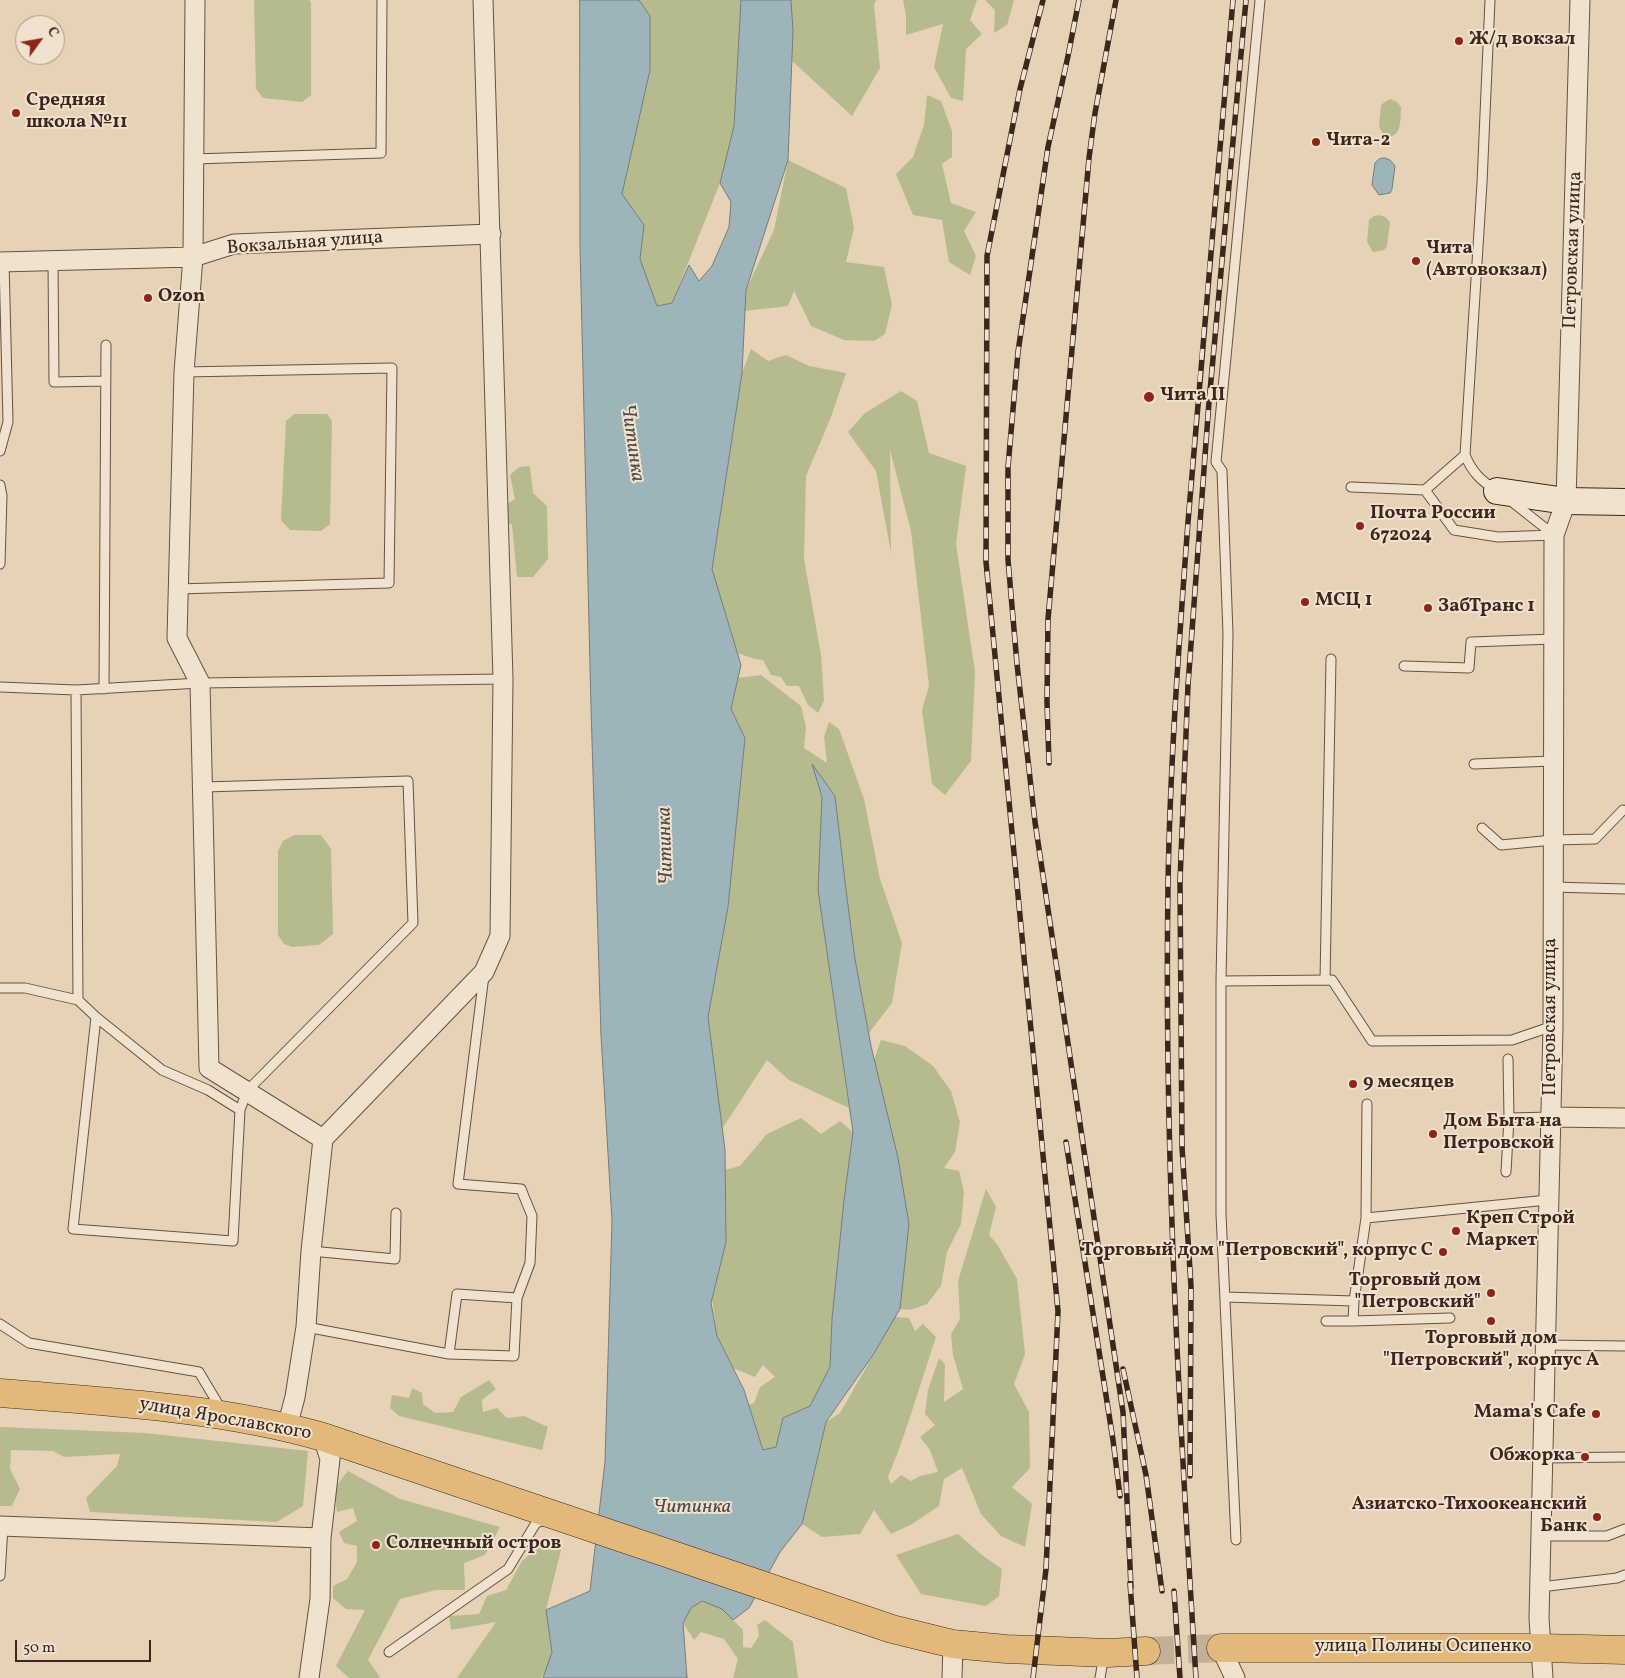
<!DOCTYPE html>
<html>
<head>
<meta charset="utf-8">
<style>
  body { margin:0 }
  #map { position:relative; width:1625px; height:1678px; overflow:hidden; background:#e6d2b5; font-family:Vollkorn,serif }
  canvas { display:block }
  .north { position:absolute; left:15px; top:15px; width:50px; height:50px; box-sizing:border-box; background:#efe2cf; border:1px solid #a79789; border-radius:50%; rotate:58deg; font-size:14px; font-weight:700; line-height:20px; text-align:center; color:#3c271f }
  .north::after { content:''; display:block; margin:auto; width:18px; height:22px; background:#8f2418; clip-path:polygon(50% 0,100% 100%,50% 72%,0 100%) }
  .scale { position:absolute; left:15px; top:1640px; width:136px; height:22px; box-sizing:border-box; border:2px solid #3c271f; border-top:0; padding-left:6px; font-size:15px; line-height:18px; white-space:nowrap; color:#3c271f; -webkit-text-stroke:4px #efe2cf; paint-order:stroke }
</style>
</head>
<body>
<div id="map">
<canvas width="1625" height="1678"></canvas>
<div class="north">С</div>
<div class="scale">50 m</div>
</div>
<script>
const ctx = document.querySelector('canvas').getContext('2d');
ctx.lineJoin = 'round';
function fillPath(path, color) {
  ctx.fillStyle = color;
  ctx.fill(path, 'evenodd');
}
function stroke(path, color, width, dash) {
  ctx.strokeStyle = color;
  ctx.lineWidth = width;
  ctx.lineCap = dash ? 'butt' : 'round';
  ctx.setLineDash(dash || []);
  ctx.stroke(path);
}
function write(font, color, halo, rows, align = 'center') {
  ctx.font = font + ' Vollkorn,serif';
  ctx.lineWidth = 4;
  ctx.setLineDash([]);
  ctx.textBaseline = 'middle';
  ctx.strokeStyle = halo;
  ctx.fillStyle = color;
  for (const [text, x, y, turn = 0] of rows) {
    ctx.save();
    ctx.translate(x, y);
    ctx.rotate((+turn || 0) * Math.PI / 180);
    ctx.textAlign = isNaN(turn) ? turn : align;
    if (halo) ctx.strokeText(text, 0, 0);
    ctx.fillText(text, 0, 0);
    ctx.restore();
  }
}
const green = new Path2D(`
  M254,0H309L311,2V95L302,102L263,98L256,89Z
  M639,0H741L734,126L720,183L672,303L657,306L640,259L644,225L622,194L650,70V16Z
  M791,0H876L874,5L880,68L852,116L792,61L793,31Z
  M903,0H977L970,20L982,34L966,49L963,101L951,98L934,67L943,24L906,35V15Z
  M985,0H1014L1007,25L994,33L995,10Z
  M927,95L941,101L952,131V157L942,164L951,203L976,212L964,231L976,256L970,275L949,262L942,220L913,215L896,174L913,157L924,125Z
  M1391,99L1397,102L1401,107C1400,120 1403,138 1385,137L1379,127L1381,105L1386,101Z
  M788,160L846,188L854,228L846,262L884,267L892,305L885,334L874,341L844,340L811,326L794,291L788,306L745,311L746,290L774,230Z
  M1379,215L1385,217L1390,222L1387,246L1384,250L1373,252L1367,242L1369,220L1374,216Z
  M751,349L768,361L786,355L809,366L846,373L831,417L806,476L804,559L821,655L824,701L818,713L808,705L799,686H787L781,677L771,675L763,660L755,659L737,653L712,569L742,373Z
  M901,391L917,401L929,453L966,466L956,544L975,672L971,761L945,795L932,784L922,710L929,686L911,531L890,450L891,553L876,471L848,432L865,413Z
  M294,414H327L332,421L330,524L321,531L290,530L281,520L286,421Z
  M530,466L533,493L547,506L548,559L533,577H517L512,525L505,520V505L515,499L510,475L519,467Z
  M761,675L801,706L806,727L804,748L827,763L824,737L829,722L839,729L864,799L880,879L902,943L892,1003L869,1033L855,959L846,890L835,796L813,767L822,797L818,890L849,1108L789,1080L767,1060L722,1129L708,1017L728,907L745,738L731,709L738,678Z
  M294,835H321L331,849L333,934L319,945L292,947L284,944L278,935V851L283,841Z
  M881,1040L905,1046L933,1066L951,1091L960,1122L955,1152L944,1168L959,1171L964,1192L961,1224L947,1252L941,1286L927,1304L910,1310L900,1309L909,1224L897,1158L874,1060Z
  M801,1118L821,1134L840,1121L853,1132L844,1200L832,1319L830,1367L810,1406L783,1418L776,1447L763,1450L749,1405L754,1403L760,1387L775,1377L763,1365L755,1377L733,1368L717,1336L712,1298L726,1242L725,1170L740,1166L767,1134Z
  M986,1189L996,1207L989,1235L997,1244L1017,1279L1025,1354L1014,1384L1029,1412L1030,1468L1012,1487L1032,1504L1025,1547L1001,1536L981,1514L962,1468L944,1479L939,1506L912,1524L891,1534L874,1510L860,1534L822,1537L802,1524L826,1422L840,1413L895,1317L909,1318L915,1331L923,1324L936,1337C920,1384 907,1432 888,1477L891,1484L901,1475L911,1481L920,1476L938,1472L930,1450L920,1437L935,1425L925,1414L928,1390L939,1358L945,1364L944,1402L963,1389L953,1355L951,1334L960,1319L958,1281Z
  M489,1380L496,1389L482,1400L483,1412L497,1408L507,1418L524,1416L548,1427L542,1450L399,1416L390,1408L392,1395L409,1398L412,1388L422,1393L423,1404L435,1413L453,1412L461,1397Z
  M0,1427L145,1433L308,1451L303,1506L277,1522L90,1512L86,1498L117,1466L120,1454L64,1457L53,1451L11,1450L10,1469L20,1489L12,1506H0Z
  M348,1471L400,1499L500,1527L485,1555L464,1563L465,1590H436L400,1599L368,1660L380,1677L379,1678H349L336,1666L365,1610L346,1609L333,1598V1586L347,1579L357,1562V1546L344,1543L339,1532L357,1521L353,1508L337,1512L334,1489Z
  M958,1534L982,1555L1002,1569L999,1596L986,1606L921,1594L896,1555Z
  M547,1539L561,1550L546,1610L553,1659L541,1678H457L496,1622L451,1630L449,1616L479,1614L487,1596L506,1590L522,1561Z
  M702,1601L722,1609L743,1630V1647L751,1648L759,1636L757,1625L765,1620L793,1642L798,1678H733L738,1659L724,1639L701,1632L694,1640L683,1623L691,1608Z`);
const water = new Path2D(`
  M580,0H639L650,16V70L622,194L644,225L640,259L657,306L672,303L689,265L699,281L712,266L729,227L731,202L720,183L734,126L741,0H791L793,31L788,160L746,290L742,373L712,569L741,665L731,709L745,738L728,907L708,1017L725,1150L726,1242L711,1303L717,1336L744,1390L763,1450L776,1447L783,1418L810,1406L830,1367L832,1319L844,1200L853,1132L818,890L822,797L812,764L835,796L846,890L855,959L871,1046L898,1158L909,1224L900,1309L873,1355L826,1422L802,1524L780,1552L749,1608L733,1620L722,1609L702,1601L691,1608L683,1623L687,1678H543L552,1652L546,1610L590,1591L605,1462L612,1221L601,1035L591,708L580,246Z
  M1385,158L1390,160L1395,166L1392,189L1390,193L1379,195L1372,185L1375,163L1379,159Z`);
const primaryTunnel = new Path2D(`
  M1146,1651L1221,1648`);
const lane = new Path2D(`
  M1260,0L1216,462L1222,471L1228,634L1221,981L1332,980L1372,1041L1512,1040L1553,1026
  M1490,0L1482,183L1465,455C1472,472 1481,481 1496,490
  M194,159L381,153L382,0
  M53,261L54,382L106,381
  M0,451L8,422L4,262
  M0,485L2,496L0,564
  M1351,487L1425,490L1465,455
  M1425,490L1454,530L1498,537L1554,535
  M1511,501L1554,535
  M177,589L389,583L392,368L184,372
  M1404,666L1469,668L1471,642L1553,639
  M0,687L76,690
  M104,689L106,345
  M1474,764L1553,761
  M1482,828L1501,845L1553,840L1595,839L1623,810
  M1553,887L1625,889
  M484,975L458,1184L521,1189L532,1216L530,1263L517,1298
  M1325,980L1331,659
  M1221,981V1214L1236,1540
  M0,988H25L78,1000L96,1017L162,1070L208,1090L240,1110L247,1091L413,923L408,781L204,787
  M78,1000L76,690L200,683L503,679
  M96,1017L73,1229L233,1241L240,1110
  M1508,1059L1509,1118L1551,1117
  M1367,1104L1366,1218L1548,1200
  M1506,1172L1509,1118
  M311,1251L395,1259L396,1213
  M1225,1297L1354,1301L1366,1218
  M1354,1301L1353,1321L1450,1318
  M1326,1321H1353
  M0,1324L29,1343L199,1372L221,1409
  M306,1327L449,1354L457,1294L517,1298L514,1356L449,1354
  M1545,1345L1625,1346
  M1543,1458L1625,1457
  M1541,1536H1607L1625,1529
  M0,1576L3,1526
  M1540,1587L1617,1578L1625,1575
  M389,1652L508,1569L536,1523L547,1519
  M1100,1678L1103,1661L1105,1657`);
const street = new Path2D(`
  M195,0L193,257L184,372L177,638L200,683L209,1068L323,1139
  M0,262L193,257L234,244L491,234
  M1551,1117L1625,1118
  M287,1427L295,1397L306,1327L311,1251L323,1139L484,972L500,936L503,679L483,0
  M0,1526L321,1538
  M1221,1648L1235,1678
  M309,1678L320,1599L321,1538L330,1459L323,1437
  M952,1678L953,1644
  M1543,1678L1539,1618L1553,1026L1554,535L1566,501L1580,0`);
const secondary = new Path2D(`
  M1497,491L1566,501L1625,502`);
const primary = new Path2D(`
  M0,1393C108,1402 218,1407 323,1437L892,1629L953,1644L1006,1649L1108,1653L1146,1651
  M1221,1648H1542L1625,1650`);
const rail = new Path2D(`
  M1079,0L1068,56L1048,147L1018,352L1008,467V560L1017,664L1035,822L1123,1412L1131,1588
  M1049,763L1047,702L1048,619L1089,158L1095,113L1116,0
  M1066,1142L1113,1440L1120,1496
  M1123,1369L1146,1475L1162,1591
  M1190,1476L1191,1286L1182,1147L1180,881L1188,685L1209,402L1246,0
  M1130,1583L1137,1678
  M1174,1591L1180,1678
  M1033,1678L1046,1569L1058,1311L986,562L987,256L1020,89L1043,0
  M1196,1678C1179,1414 1164,1149 1168,885C1170,763 1179,643 1188,522C1202,348 1218,174 1233,0`);
const markers = [
  [1459,41,5,"#8f2418"],
  [16,113,5,"#8f2418"],
  [1316,142,5,"#8f2418"],
  [1416,261,5,"#8f2418"],
  [148,298,5,"#8f2418"],
  [1149,397,6,"#8f2418"],
  [1360,526,5,"#8f2418"],
  [1305,602,5,"#8f2418"],
  [1428,608,5,"#8f2418"],
  [1353,1084,5,"#8f2418"],
  [1433,1134,5,"#8f2418"],
  [1456,1231,5,"#8f2418"],
  [1443,1252,5,"#8f2418"],
  [1491,1293,5,"#8f2418"],
  [1491,1321,5,"#8f2418"],
  [1596,1414,5,"#8f2418"],
  [1585,1457,5,"#8f2418"],
  [1597,1517,5,"#8f2418"],
  [376,1545,5,"#8f2418"]
];
const poiNames = [
  ["Ж/д вокзал",1469,41],
  ["Средняя",26,102],
  ["школа №11",26,124],
  ["Чита-2",1326,142],
  ["Чита",1426,250],
  ["(Автовокзал)",1426,272],
  ["Ozon",158,298],
  ["Чита II",1160,397],
  ["Почта России",1370,515],
  ["672024",1370,537],
  ["МСЦ 1",1315,602],
  ["ЗабТранс 1",1438,608],
  ["9 месяцев",1363,1084],
  ["Дом Быта на",1443,1123],
  ["Петровской",1443,1145],
  ["Креп Строй",1466,1220],
  ["Маркет",1466,1242],
  ["Торговый дом \"Петровский\", корпус С",1433,1252,"right"],
  ["Торговый дом",1481,1282,"right"],
  ["\"Петровский\"",1481,1304,"right"],
  ["Торговый дом",1491,1340,"center"],
  ["\"Петровский\", корпус А",1491,1362,"center"],
  ["Mama's Cafe",1586,1414,"right"],
  ["Обжорка",1575,1457,"right"],
  ["Азиатско-Тихоокеанский",1587,1506,"right"],
  ["Банк",1587,1528,"right"],
  ["Солнечный остров",386,1545]
];
const streetNames = [
  ["Вокзальная улица",305,244,-4],
  ["Петровская улица",1574,250,-88],
  ["Петровская улица",1552,1017,-90],
  ["улица Ярославского",225,1420,10],
  ["улица Полины Осипенко",1423,1648]
];
const waterNames = [
  ["Читинка",631,443,82],
  ["Читинка",667,846,-92],
  ["Читинка",692,1508]
];
fillPath(green, '#b6bb8d');
fillPath(water, '#9db4ba');
stroke(water, '#767c7c', 1);
stroke(primaryTunnel, '#c4b097', 28, [28, 14]);
stroke(lane, '#665244', 11);
stroke(street, '#665244', 21);
stroke(secondary, '#3c271f', 28);
stroke(primary, '#3c271f', 29);
stroke(lane, '#efe2cf', 9);
stroke(street, '#efe2cf', 19);
stroke(secondary, '#efe2cf', 26);
stroke(primary, '#e3b97a', 28);
stroke(rail, '#3c271f', 5.5);
stroke(rail, '#efe2cf', 4, [11]);
for (const [x, y, r, color] of markers) {
  const dot = new Path2D();
  dot.arc(x, y, r, 0, 2 * Math.PI);
  ctx.fillStyle = color;
  ctx.fill(dot);
  stroke(dot, '#efe2cf', 2);
}
write('bold 19px', '#3c271f', '#efe2cf', poiNames, 'left');
write('19px', '#3c271f', '#efe2cf', streetNames);
write('italic 20px', '#544a46', '#efe2cf', waterNames);
</script>
</body>
</html>
